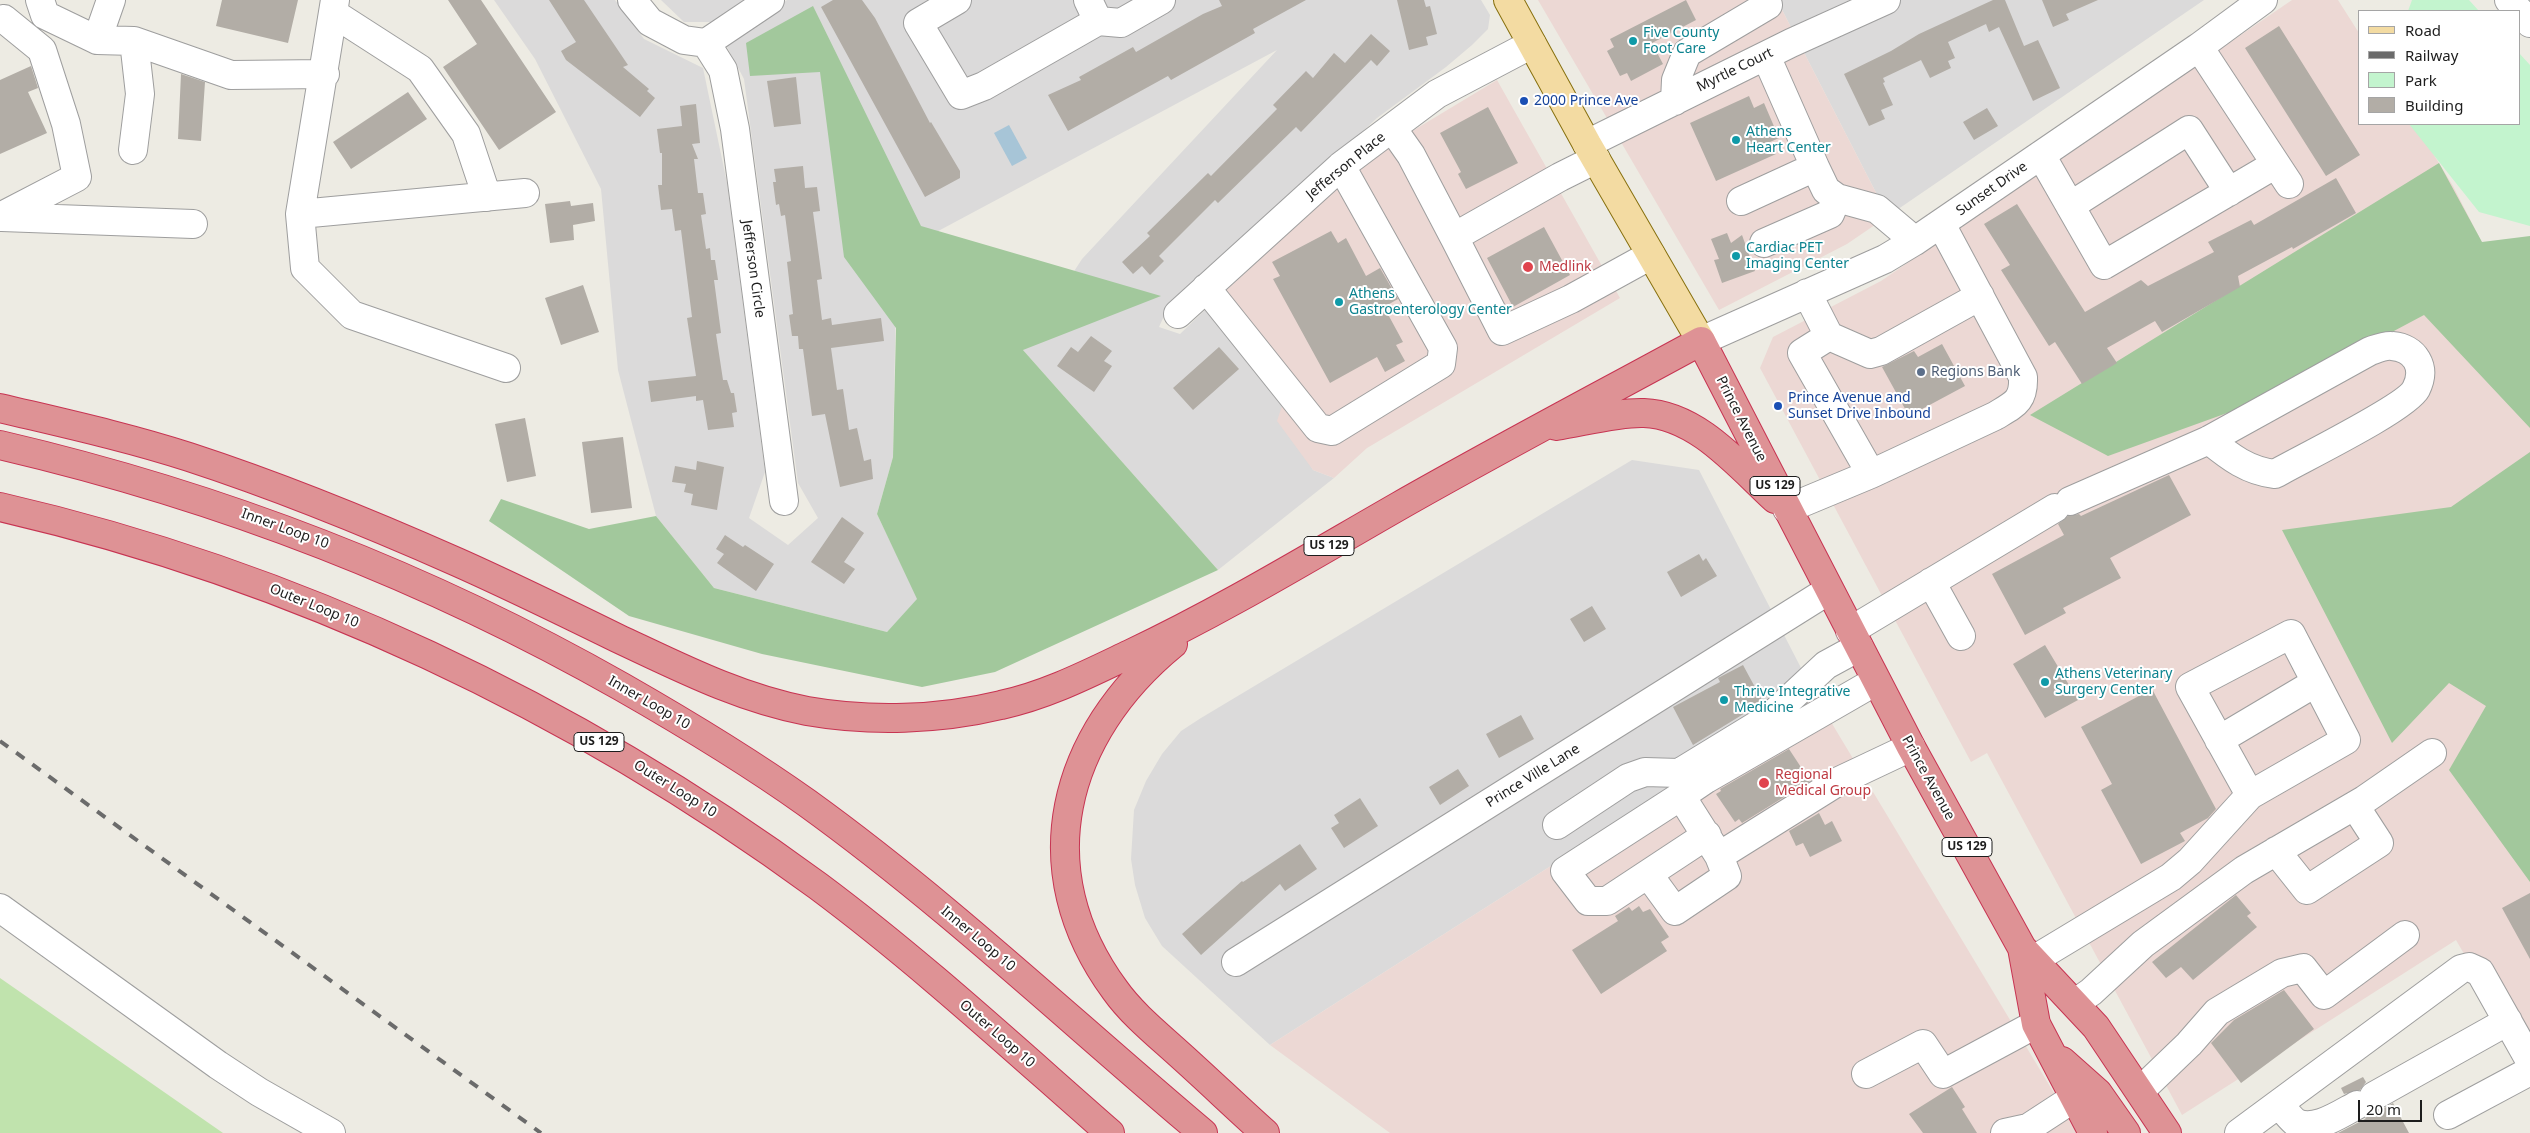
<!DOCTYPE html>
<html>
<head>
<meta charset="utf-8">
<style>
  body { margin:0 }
  #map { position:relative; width:2530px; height:1133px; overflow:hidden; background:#edebe3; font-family:"Noto Sans",sans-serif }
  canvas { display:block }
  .legend { position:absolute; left:2358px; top:10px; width:162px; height:115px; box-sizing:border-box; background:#fff; border:1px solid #a5a5a5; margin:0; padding:6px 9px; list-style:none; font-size:15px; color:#1d1d1d }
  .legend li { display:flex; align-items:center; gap:10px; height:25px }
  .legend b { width:25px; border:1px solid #a5a5a5 }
  .scale { position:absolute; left:2358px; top:1100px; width:64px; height:22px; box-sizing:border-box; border:2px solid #1d1d1d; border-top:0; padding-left:6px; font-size:15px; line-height:18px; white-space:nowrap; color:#1d1d1d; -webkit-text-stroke:4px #fff; paint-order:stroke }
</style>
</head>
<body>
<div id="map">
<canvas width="2530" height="1133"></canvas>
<ul class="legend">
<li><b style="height:6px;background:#f3dba2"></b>Road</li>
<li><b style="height:6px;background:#6b6b6b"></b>Railway</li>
<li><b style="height:14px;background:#c3f4ce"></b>Park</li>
<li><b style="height:14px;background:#b2ada6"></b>Building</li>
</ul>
<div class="scale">20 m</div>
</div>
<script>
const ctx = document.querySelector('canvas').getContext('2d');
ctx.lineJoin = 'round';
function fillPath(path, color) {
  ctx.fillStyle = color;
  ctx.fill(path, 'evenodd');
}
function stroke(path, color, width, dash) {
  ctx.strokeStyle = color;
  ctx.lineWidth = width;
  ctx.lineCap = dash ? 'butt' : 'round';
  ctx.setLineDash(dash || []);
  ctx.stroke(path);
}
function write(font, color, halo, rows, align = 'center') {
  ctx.font = font + ' "Noto Sans",sans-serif';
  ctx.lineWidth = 4;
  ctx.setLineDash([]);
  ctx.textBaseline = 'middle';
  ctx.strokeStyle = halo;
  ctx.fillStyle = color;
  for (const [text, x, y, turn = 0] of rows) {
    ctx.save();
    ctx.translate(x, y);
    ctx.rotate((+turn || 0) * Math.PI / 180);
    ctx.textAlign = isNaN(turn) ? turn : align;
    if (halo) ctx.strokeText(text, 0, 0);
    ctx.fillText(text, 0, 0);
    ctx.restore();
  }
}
const residential = new Path2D(`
  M494,0H615L644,39L703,68L727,183L765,472L749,518L788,545L818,518L798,483L744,79L726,45L787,0H1481L1490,15L1488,29L1472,45L1446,67L1377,118L1164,316L1159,327L1180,334L1206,309L1283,403L1313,470L1334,478L1218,570L1023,350L1082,259L1277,50L927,237L896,291L893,457L877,514L918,599L887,632L714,588L656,516L618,370L601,189L535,59Z
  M661,0H745L717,22H684Z
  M1777,0H2204L1888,216Z
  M1632,460L1699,470L1816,697L1270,1045L1162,946L1145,918L1135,885L1131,859L1134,810L1146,781L1162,754L1181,731L1201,718Z`);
const commercial = new Path2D(`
  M1538,0H1777L1888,216L1847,244L1719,310Z
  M2292,0H2338L2359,33V124H2415L2453,186L2530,336V1068L2456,940L2182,1115L1987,753L1971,762L1760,368L1773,337L1881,281Z
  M1497,80L1620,298L1367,448L1334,478L1313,470L1277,421L1283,403L1206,309L1371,156Z
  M1816,697L2078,1133H1390L1270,1045Z`);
const grass = new Path2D(`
  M0,978L223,1133H0Z`);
const forest = new Path2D(`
  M813,6L921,226L1161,296L1023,350L1218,570L995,672L922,687L762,654L629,616L489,521L501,499L589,529L656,516L714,588L887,632L917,599L877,514L893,457L896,328L844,257L820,72L750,76L746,43Z
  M2439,163L2482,242L2530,236V428L2424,315L2266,399L2108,456L2030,415Z
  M2530,452V882L2449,770L2486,706L2449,683L2392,743L2282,530L2451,507Z`);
const park = new Path2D(`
  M2412,0H2469L2479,11H2408Z
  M2519,53L2530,65V226L2479,212L2409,124H2519Z`);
const water = new Path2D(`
  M1009,125L1027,158L1012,166L994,133Z`);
const building = new Path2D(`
  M222,0H298L288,43L216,26Z
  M448,0H481L556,112L499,150L443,67L477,44Z
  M549,0H584L628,65L623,67L649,89L647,91L655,98L640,117L566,60L561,51L576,42Z
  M833,0H862L875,18L930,123L931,122L960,171V178L925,197L821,7Z
  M1219,0H1306L1253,29L1255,33L1171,80L1168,76L1068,131L1048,95L1081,80L1079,77L1133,47L1136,52L1203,14L1222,6Z
  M1397,0H1424L1426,7L1430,6L1437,34L1426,37L1428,45L1409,50Z
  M1686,0L1696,20L1652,43L1663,64L1631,81L1627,73L1620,76L1607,51L1614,47L1610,39Z
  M1993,0H2005L2024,46L2038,40L2060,88L2033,101L1999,27L1989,32L1986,24L1948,42L1955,58L1948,61L1951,68L1930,78L1921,60L1883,78L1885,82L1883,83L1893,105L1881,110L1885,119L1869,126L1844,74L1891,51L1919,34Z
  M2042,0H2098L2066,14L2069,20L2053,27Z
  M2279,26L2360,155L2326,176L2245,48Z
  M1371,34L1390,51L1377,66L1371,60L1301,132L1296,127L1218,203L1215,200L1159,256L1164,261L1150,275L1142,266L1133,274L1122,262L1150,236L1147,233L1208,173L1211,176L1277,109L1273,105L1306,71L1313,78L1334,53L1345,63Z
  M31,66L38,88L28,92L47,133L0,154V80Z
  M181,74L205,82L201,141L178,139Z
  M796,77L801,124L774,127L767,81Z
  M408,92L427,119L351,169L333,142Z
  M1749,96L1754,108L1764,103L1779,138L1770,142L1776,154L1716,181L1690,123Z
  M696,104L700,143L692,144L698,159H694L698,193H703L706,214L701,215L706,249L710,248L711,260H715L718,280H714L721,333L716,334L723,380H727L731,393H734L737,412L732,413L734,427L708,430L703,400L696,401V396L651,402L648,381L696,376L687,318L692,317L681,230L675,231L672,209L661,210L658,185H662V153H660L657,129L682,126L680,106Z
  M1488,107L1518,163L1466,189L1458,174L1461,172L1440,133Z
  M1987,108L1998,126L1974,140L1963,122Z
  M803,166L805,188L817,187L820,211L813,212L822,279L817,280L822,320L831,318L832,325L881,318L884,341L831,348L837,390L843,389L849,430L857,428L864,461L871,459L873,479L840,487L825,414L812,416L803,349H799L798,336H792L789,315L793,314L787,262L791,261L785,215L781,216L779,204L776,205L773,182H776L774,169Z
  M2336,178L2356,213L2293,249L2292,247L2238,276L2240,287L2162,332L2155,321L2107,348L2117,363L2082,384L2055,342L2049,346L2001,270L2010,265L1984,224L2017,204L2085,312L2141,280L2148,286L2214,252L2208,242L2251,220L2254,225Z
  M570,201L571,206L593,203L595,221L573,225L574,240L550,243L545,204Z
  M1544,227L1570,275L1513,307L1487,258Z
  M1331,231L1338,243L1346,238L1366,276L1380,268L1398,299L1384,307L1403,342L1396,345L1405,361L1385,372L1377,357L1330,383L1273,279L1280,276L1272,262Z
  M1727,233L1731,243L1742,235L1755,271L1722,283L1714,260L1719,259L1711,239Z
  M583,285L599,332L561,345L545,298Z
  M1091,336L1112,351L1104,361L1112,366L1094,392L1057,366L1071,347L1078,352Z
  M1942,344L1965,386L1909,416L1882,367L1914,351L1918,357Z
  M1219,347L1239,369L1193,410L1173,388Z
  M525,418L536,476L507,482L495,424Z
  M623,437L632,508L591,513L582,442Z
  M697,461L724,467L717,510L691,505L693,494L684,492L686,484L672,482L675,466L696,470Z
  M2169,475L2191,515L2110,558L2121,578L2063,608L2066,613L2025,635L1992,574L2064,535L2058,524L2068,516L2079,514L2081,516Z
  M842,517L864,533L844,562L855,569L844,584L811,562Z
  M725,535L743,547L745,545L774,564L756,591L717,563L724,554L716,549Z
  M1699,554L1703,561L1706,558L1717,576L1681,597L1667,572Z
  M1592,606L1606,629L1584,642L1570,619Z
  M2045,645L2078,700L2045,718L2013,664Z
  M1743,665L1763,702L1693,745L1673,707L1720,682L1718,678Z
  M2152,689L2216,809L2208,818L2180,833L2185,841L2141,864L2101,790L2112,784L2081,727Z
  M1521,715L1534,739L1499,758L1486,734Z
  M1789,749L1810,781L1742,823L1739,819L1735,822L1716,794L1721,791L1720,789Z
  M1458,769L1469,786L1440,805L1429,787Z
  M1360,798L1378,826L1344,848L1331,828L1339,823L1334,815Z
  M1819,813L1825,825L1832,821L1842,841L1810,857L1803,843L1796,846L1789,831Z
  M1300,844L1317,869L1285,891L1280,884L1201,955L1182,934L1242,881L1243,882Z
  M2530,893V959L2502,908Z
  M2236,895L2251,913L2247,916L2257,927L2193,980L2181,967L2166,978L2152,962Z
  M1639,906L1643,912L1650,909L1669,937L1661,942L1667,951L1601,994L1572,950L1618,921L1615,916L1629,907L1632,911Z
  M2284,990L2314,1029L2241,1083L2211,1043L2234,1020Z
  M2363,1077L2366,1082L2360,1090L2344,1094L2341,1088Z
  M1952,1087L1965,1107L1962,1109L1977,1133H1923L1909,1114Z
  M2393,1103L2409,1133H2338L2365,1119L2371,1111L2381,1110Z`);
const minor = new Path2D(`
  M40,0L45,15L97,40L134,41L231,75L325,74
  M335,0L300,214L305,268L352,315L506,368
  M632,0L650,22L684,40L706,43L770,0
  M957,0L918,23L961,95L984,86L1098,21L1088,0
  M2509,0L2530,23
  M333,13L420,69L466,134L487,197
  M1098,21L1121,23L1161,0
  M97,40L111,0
  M706,43L723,70L735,129L784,501
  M2199,47L2289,184
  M1675,101L1676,80L1687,53L1768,5
  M1392,128L1411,155L1454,237L1560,177L1596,159
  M1587,144L1791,43L1886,0
  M133,150L140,94L134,41
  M2041,155L2104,265L2276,164
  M1837,198L1877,209L1915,241
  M1741,201L1815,167L1766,56
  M2070,206L2189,130L2229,192
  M300,214L525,193
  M0,217L77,177L66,124L42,50L4,19
  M2,217L193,224
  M1454,237L1502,331L1571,299L1651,255
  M1764,243L1830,214L1837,198L1826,190L1815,167
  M1206,288L1318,428L1332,431L1441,364L1443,348L1341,166
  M1807,293L1829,336L1802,353L1871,474
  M1178,314L1341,166L1437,94L1532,44
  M1829,336L1870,354L1881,351L1980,296
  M1701,341L1885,259L1915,241L2199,47L2263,0
  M2070,501L2209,440L2370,351C2376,349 2385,345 2392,346C2415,348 2427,367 2416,389C2406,408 2299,460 2275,474C2248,471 2230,457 2209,440
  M1787,509L1871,474L1995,416C2015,404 2024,401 2023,377L1941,224
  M1931,582L1961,636
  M1850,631L2055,508
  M1876,681L1706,779L1681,796L1719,856L1839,781L1911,747
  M2219,740L2315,683
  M1681,796L1565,871L1588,901H1607L1707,835
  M1557,825L1628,778L1645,772L1679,773L1769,718L1826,665L1859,647
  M2276,851L2307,890L2379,843L2355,806
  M1648,874L1675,911L1727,876L1719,856
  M0,908L218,1065L259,1092L331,1133
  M2035,959L2171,877L2190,861L2250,795L2346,740L2291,634L2190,687L2250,795
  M1236,962L1829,590
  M2075,1003L2091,992L2143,944L2244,870L2364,800L2432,753
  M1866,1074L1923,1044L1943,1074L2036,1024
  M2140,1091L2189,1044L2217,1012L2282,973L2303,968L2324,995L2405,935
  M2374,1096L2508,1021
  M2279,1104C2284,1110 2289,1117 2295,1122C2313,1133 2340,1114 2357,1105
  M2448,1115L2530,1071
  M2005,1133L2028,1128L2074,1098
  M2239,1133L2461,969L2469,967L2480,972L2530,1061`);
const major = new Path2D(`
  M1508,0L1587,144L1701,341`);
const highway = new Path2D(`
  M0,408C63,423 127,437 189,457C281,487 369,523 457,562C511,586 564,612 617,638C679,667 739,698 807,711C870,722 939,720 1001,705C1047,695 1088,674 1130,654C1223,610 1310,557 1399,506C1499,449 1600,396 1701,341L1911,747L2022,948L2096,1027L2167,1133
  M1556,426C1582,422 1619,412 1644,413C1697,415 1738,465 1775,499
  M0,445C219,496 427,576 622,687C685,723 748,761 807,803C947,904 1071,1022 1203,1133
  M0,507C295,575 574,707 818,886C920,962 1014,1049 1110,1133
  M1173,644C1062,735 1026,869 1115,990C1132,1014 1157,1034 1179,1054C1208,1080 1236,1107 1265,1133
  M2022,948L2036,1024L2093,1133
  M2062,1061L2098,1093L2126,1133`);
const rail = new Path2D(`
  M0,741L541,1133`);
const markers = [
  [1633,41,5,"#0f9aa8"],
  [1524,101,5,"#1a4fb4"],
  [1736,140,5,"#0f9aa8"],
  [1736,256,5,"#0f9aa8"],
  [1528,267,6,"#e0444e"],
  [1339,302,5,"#0f9aa8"],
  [1921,372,5,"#5c6f8a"],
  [1778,406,5,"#1a4fb4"],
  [2045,682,5,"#0f9aa8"],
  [1724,700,5,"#0f9aa8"],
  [1764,783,6,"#e0444e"]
];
const shields = [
  [1775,486,50],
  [1329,546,50],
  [599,742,50],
  [1967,847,50]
];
const shieldNames = [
  ["US 129",1775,486],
  ["US 129",1329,546],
  ["US 129",599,742],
  ["US 129",1967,847]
];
const cultureNames = [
  ["Five County",1643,33],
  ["Foot Care",1643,49],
  ["Athens",1746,132],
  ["Heart Center",1746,148],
  ["Cardiac PET",1746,248],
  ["Imaging Center",1746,264],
  ["Athens",1349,294],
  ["Gastroenterology Center",1349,310],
  ["Athens Veterinary",2055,674],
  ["Surgery Center",2055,690],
  ["Thrive Integrative",1734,692],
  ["Medicine",1734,708]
];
const streetNames = [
  ["Myrtle Court",1735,70,-26],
  ["Jefferson Place",1346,166,-39],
  ["Sunset Drive",1992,189,-35],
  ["Jefferson Circle",753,269,82],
  ["Prince Avenue",1741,419,63],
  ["Inner Loop 10",285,529,20],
  ["Outer Loop 10",314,606,22],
  ["Inner Loop 10",649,703,30],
  ["Prince Ville Lane",1533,776,-32],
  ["Prince Avenue",1928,778,61],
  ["Outer Loop 10",675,789,32],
  ["Inner Loop 10",978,939,40],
  ["Outer Loop 10",997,1034,41]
];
const transitNames = [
  ["2000 Prince Ave",1534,101],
  ["Prince Avenue and",1788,398],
  ["Sunset Drive Inbound",1788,414]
];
const healthNames = [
  ["Medlink",1539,267],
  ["Regional",1775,775],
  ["Medical Group",1775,791]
];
const serviceNames = [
  ["Regions Bank",1931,372]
];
fillPath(residential, '#dbdada');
fillPath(commercial, '#ecd8d4');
fillPath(grass, '#c0e3ad');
fillPath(forest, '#a2c89c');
fillPath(park, '#c3f4ce');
fillPath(water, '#a7c5d7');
fillPath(building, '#b2ada6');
stroke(minor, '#9e9e9e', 30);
stroke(major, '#87700e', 30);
stroke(highway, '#c73452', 30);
stroke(minor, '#fff', 28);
stroke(major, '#f3dba2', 28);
stroke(highway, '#de9295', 28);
stroke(rail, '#6b6b6b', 4, [10, 10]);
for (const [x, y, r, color] of markers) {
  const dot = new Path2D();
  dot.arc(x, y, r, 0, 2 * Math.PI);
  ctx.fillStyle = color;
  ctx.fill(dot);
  stroke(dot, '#fff', 2);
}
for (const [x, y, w] of shields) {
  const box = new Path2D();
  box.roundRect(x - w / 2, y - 9.5, w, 19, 4);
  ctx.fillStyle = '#fff';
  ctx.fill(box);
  stroke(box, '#1d1d1d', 1);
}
write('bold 12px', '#1d1d1d', null, shieldNames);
write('14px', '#0d838f', '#fff', cultureNames, 'left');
write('14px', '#1d1d1d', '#fff', streetNames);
write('14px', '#164399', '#fff', transitNames, 'left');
write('14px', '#be3a42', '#fff', healthNames, 'left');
write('14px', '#4e5e75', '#fff', serviceNames, 'left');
</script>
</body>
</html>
